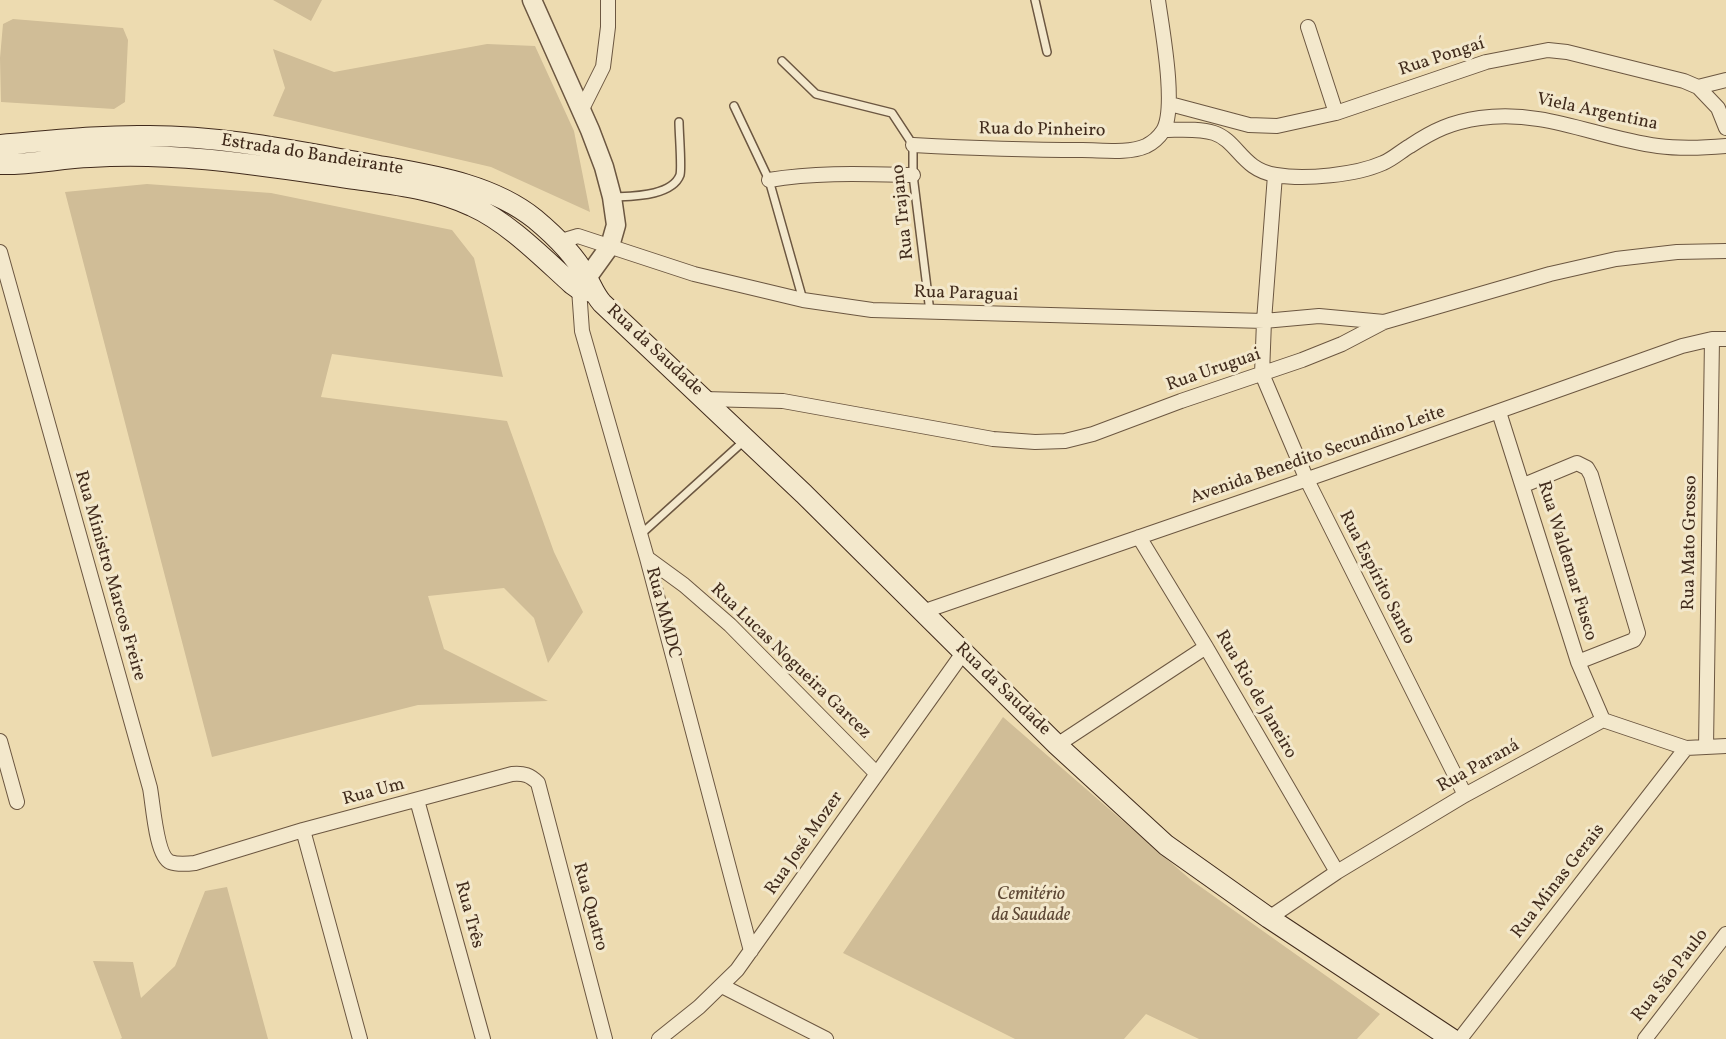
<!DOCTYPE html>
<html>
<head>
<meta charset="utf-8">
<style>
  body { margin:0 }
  canvas { display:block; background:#eddbb0 }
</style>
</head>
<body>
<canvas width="1726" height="1039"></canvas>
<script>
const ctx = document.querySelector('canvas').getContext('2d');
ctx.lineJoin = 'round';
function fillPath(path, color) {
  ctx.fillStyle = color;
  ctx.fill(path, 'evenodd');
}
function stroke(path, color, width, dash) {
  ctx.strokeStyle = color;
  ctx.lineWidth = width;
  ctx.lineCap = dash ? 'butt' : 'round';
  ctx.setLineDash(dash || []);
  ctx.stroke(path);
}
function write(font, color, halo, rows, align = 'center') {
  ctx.font = font + ' Vollkorn,serif';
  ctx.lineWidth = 6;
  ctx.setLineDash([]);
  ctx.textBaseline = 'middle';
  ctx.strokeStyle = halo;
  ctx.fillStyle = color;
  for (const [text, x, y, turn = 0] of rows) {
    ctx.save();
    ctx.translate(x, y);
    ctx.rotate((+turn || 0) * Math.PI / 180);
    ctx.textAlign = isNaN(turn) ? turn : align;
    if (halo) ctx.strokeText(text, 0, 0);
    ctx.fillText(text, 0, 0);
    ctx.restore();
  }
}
const green = new Path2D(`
  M273,0H322L311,21Z
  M13,19L123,28L128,40L125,102L114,109L1,102L0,58L3,24Z
  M487,44L535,46L574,131L590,212L491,167L273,116L285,88L273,49L334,72Z
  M147,184L271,193L452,230L474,258L503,377L332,354L321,397L507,421L554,552L583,612L548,663L534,618L504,588L428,596L444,649L548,701L418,705L212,757L65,192Z
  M1003,717L1191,880L1380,1014L1357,1039H1199L1146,1014L1124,1039H1015L843,953Z
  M227,887L268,1039H120L122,1038L93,961L133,962L141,998L175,966L205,891Z`);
const service = new Path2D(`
  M1035,0L1047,52
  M782,61L816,94L892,113L913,145V175L930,312
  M734,106L769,180L803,300
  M615,197C633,196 672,196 680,175C682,167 679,133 679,122
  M640,535L745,440`);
const minor = new Path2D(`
  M1308,27L1336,113
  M1698,87L1718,108L1726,128
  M1170,104L1249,125L1277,126L1336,113L1486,62L1548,50L1567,52L1684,81L1698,87L1726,80
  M581,111L603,67L608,27V0
  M1164,130C1179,130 1199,128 1214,133C1238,141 1242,170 1276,175C1305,180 1356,175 1383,163C1393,159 1401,151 1410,146C1434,130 1452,122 1480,118C1546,109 1596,138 1658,146C1681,149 1703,148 1726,146
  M913,145C969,148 1026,150 1082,150C1102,150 1128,154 1146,146C1152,143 1159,137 1163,131C1177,108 1162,29 1158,0
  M1275,175L1264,321L1262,374L1307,480L1465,795
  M769,180C817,172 864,174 913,175
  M558,242L578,236L694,274L803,300L872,310L1264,321L1319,316L1384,322
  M0,252L150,788C153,803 156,856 170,862C178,865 187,864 195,863L303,830L512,774C524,773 530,775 538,783L605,1039
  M579,289L582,331L647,558L751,951
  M704,399L783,401L993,439L1035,442L1065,441L1093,434L1181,401L1302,360L1342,344L1384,322L1550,274L1616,259L1677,252L1726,251
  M1499,412L1578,662L1603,720
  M1524,485L1577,463L1587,468L1591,475L1638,633L1634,640L1578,662
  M1139,537L1206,647L1337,872
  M647,558L684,585L730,625L876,773
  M922,612L1325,473L1682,346L1712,339H1726
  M0,741L17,802
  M1057,745L1206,647
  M1706,747L1712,339
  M417,800L483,1039
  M303,830L360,1039
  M1269,918L1337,872L1465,795L1603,720L1686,748L1726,746
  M722,986L826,1039
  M659,1039L699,1007L737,970L963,653
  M1460,1039L1686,748
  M1645,1039L1726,934`);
const tertiary = new Path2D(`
  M532,0L590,130L604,167L612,197L616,225L610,246L579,289`);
const secondary = new Path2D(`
  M0,145C50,141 99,135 149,136C225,136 299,152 374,165C429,175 490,183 535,219C553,234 575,256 586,276C592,286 594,294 602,303L804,494L1057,745L1166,845L1269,918L1452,1039
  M0,164C31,165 60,158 90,157C176,151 264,166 348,178C389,184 435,188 472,206C508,222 543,258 572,284L579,289L592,292`);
const streetNames = [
  ["Rua Pongaí",1442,58,-18],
  ["Viela Argentina",1597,113,12],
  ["Rua do Pinheiro",1042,131,1],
  ["Estrada do Bandeirante",312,156,9],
  ["Rua Trajano",904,212,-96],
  ["Rua Paraguai",966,295,2],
  ["Rua da Saudade",654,351,43],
  ["Rua Uruguai",1214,371,-19],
  ["Avenida Benedito Secundino Leite",1318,456,-19],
  ["Rua Mato Grosso",1691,543,-89],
  ["Rua Waldemar Fusco",1566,561,73],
  ["Rua Ministro Marcos Freire",109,576,74],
  ["Rua Espírito Santo",1376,578,63],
  ["Rua MMDC",662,613,75],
  ["Rua Lucas Nogueira Garcez",790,662,44],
  ["Rua da Saudade",1002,690,44],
  ["Rua Rio de Janeiro",1255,695,60],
  ["Rua Paraná",1479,767,-29],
  ["Rua Um",374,793,-15],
  ["Rua José Mozer",805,844,-55],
  ["Rua Minas Gerais",1559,882,-52],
  ["Rua Quatro",589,907,75],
  ["Rua Três",468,915,75],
  ["Rua São Paulo",1671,976,-52]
];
const parkNames = [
  ["Cemitério",1031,896],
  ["da Saudade",1031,917]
];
fillPath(green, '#d0bd97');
stroke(service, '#6c5741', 10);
stroke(minor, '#6c5741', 16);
stroke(tertiary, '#6c5741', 21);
stroke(secondary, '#412b1c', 22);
stroke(service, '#f3e8cc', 7);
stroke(minor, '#f3e8cc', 14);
stroke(tertiary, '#f3e8cc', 18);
stroke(secondary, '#f3e8cc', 20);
write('18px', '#412b1c', '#f3e8cc', streetNames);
write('italic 18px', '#5e4835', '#f3e8cc', parkNames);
</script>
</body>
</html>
